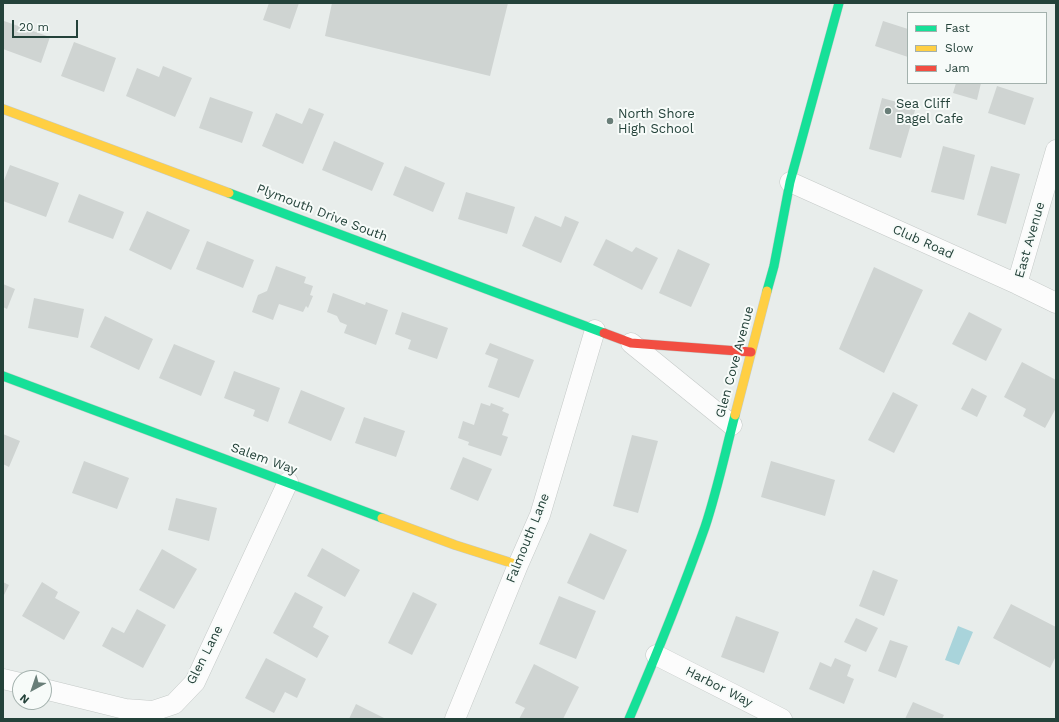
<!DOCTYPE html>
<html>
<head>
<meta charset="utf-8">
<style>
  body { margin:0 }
  #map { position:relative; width:1059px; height:722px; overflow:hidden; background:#e8edeb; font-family:"Work Sans",sans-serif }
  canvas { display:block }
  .frame { position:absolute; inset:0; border:4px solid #24423a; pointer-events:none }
  .legend { position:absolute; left:907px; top:12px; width:140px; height:72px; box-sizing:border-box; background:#f7fbf9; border:1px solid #a3b1ad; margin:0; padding:5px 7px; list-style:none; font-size:12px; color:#24423a }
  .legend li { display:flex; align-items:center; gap:8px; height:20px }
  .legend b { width:20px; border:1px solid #a3b1ad }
  .north { position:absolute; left:12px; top:670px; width:40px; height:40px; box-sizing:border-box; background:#f7fbf9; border:1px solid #a3b1ad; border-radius:50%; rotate:220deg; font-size:11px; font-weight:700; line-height:16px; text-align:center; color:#24423a }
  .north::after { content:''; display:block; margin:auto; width:14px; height:18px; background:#697e78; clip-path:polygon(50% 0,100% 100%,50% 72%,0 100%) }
  .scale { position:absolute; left:12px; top:20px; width:66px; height:18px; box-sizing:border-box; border:2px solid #24423a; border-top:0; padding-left:5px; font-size:12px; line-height:14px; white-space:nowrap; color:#24423a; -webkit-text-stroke:3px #f7fbf9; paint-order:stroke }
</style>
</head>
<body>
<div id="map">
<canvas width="1059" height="722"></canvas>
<div class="frame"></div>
<ul class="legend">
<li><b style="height:5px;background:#16e098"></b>Fast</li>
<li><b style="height:5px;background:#ffcf43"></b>Slow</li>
<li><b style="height:5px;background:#f24e42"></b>Jam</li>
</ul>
<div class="north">N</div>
<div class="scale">20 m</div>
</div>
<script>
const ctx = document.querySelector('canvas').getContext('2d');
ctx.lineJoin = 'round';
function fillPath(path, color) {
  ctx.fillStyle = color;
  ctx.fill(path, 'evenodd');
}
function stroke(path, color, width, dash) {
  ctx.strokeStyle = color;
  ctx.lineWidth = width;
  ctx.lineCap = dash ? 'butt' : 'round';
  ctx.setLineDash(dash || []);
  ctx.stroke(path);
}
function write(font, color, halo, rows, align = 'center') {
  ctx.font = font + ' "Work Sans",sans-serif';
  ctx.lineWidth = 4;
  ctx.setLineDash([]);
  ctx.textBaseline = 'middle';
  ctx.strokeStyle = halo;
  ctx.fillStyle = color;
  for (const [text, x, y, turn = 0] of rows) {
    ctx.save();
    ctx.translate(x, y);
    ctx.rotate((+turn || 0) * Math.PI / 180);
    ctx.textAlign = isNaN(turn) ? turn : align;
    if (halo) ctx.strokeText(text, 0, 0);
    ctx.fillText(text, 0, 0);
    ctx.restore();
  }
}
const water = new Path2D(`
  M958,626L973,632L959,665L945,660Z`);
const building = new Path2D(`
  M269,3H299L290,29L263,20Z
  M332,3H508L490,76L325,36Z
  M4,21L50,37L41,63L3,49Z
  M883,21L908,29V57L875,46Z
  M74,42L116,58L104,92L61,76Z
  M163,66L192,78L175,117L126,96L137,68L159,77Z
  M956,83H981L977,100L953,93Z
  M997,86L1034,98L1025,125L988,113Z
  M210,97L253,112L242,143L199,128Z
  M882,98L916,107L901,158L869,149Z
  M309,108L324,114L303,164L262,146L276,113L302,124Z
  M334,141L384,163L372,191L322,170Z
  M943,146L975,155L964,200L931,192Z
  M10,165L59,183L46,217L3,201V183Z
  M405,166L445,183L433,212L393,195Z
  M991,166L1020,174L1006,224L977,215Z
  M466,192L515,207L507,234L458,219Z
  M79,194L124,212L113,239L68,222Z
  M147,211L190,230L171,270L129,250Z
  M535,216L561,227L565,216L579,222L561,263L522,246Z
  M606,239L632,252L636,247L658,258L642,290L593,265Z
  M207,241L254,260L243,288L196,269Z
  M678,249L710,264L691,307L659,293Z
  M276,266L306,277L304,283L313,286L310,295L313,296L308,308L306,306L303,312L279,304L273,320L252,312L258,295L267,291Z
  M874,267L923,290L884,373L839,349Z
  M3,284L15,289L7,309L3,307Z
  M333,293L365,305L366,302L388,310L376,345L344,333L347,325L340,322L337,316L327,312Z
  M34,298L84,309L78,338L28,328Z
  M402,312L448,328L437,359L408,349L411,340L395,334Z
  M969,312L1002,329L986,361L952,344Z
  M105,316L153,339L139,370L90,347Z
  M490,343L534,360L519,398L488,387L498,359L485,354Z
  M174,344L215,361L201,396L159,378Z
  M1022,362L1056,380V408L1045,428L1023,416L1026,409L1004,397Z
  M234,371L280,388L268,422L253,416L255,410L224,398Z
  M972,388L987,396L977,417L961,409Z
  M301,390L345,408L331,441L288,423Z
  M893,392L918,405L894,453L868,440Z
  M481,403L490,406L491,403L504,408L502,411L509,414L502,435L508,437L501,456L468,445L469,442L458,438L463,421L474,425Z
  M364,417L405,431L396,457L355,443Z
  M3,434L20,441L9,467L3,464Z
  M632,435L658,441L638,513L613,506Z
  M463,457L492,469L478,501L450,489Z
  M84,461L129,478L117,509L72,493Z
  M771,461L835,480L825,516L761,497Z
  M176,498L217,508L209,541L168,530Z
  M590,533L627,550L604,600L567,583Z
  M322,548L360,570L345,597L307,576Z
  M162,549L197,569L174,609L139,590Z
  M873,570L898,580L884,616L859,606Z
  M3,582L9,585L3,597Z
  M42,582L58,592L55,598L80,612L64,640L22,616Z
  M295,592L323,607L313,627L329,636L317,658L273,633Z
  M413,592L437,604L412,655L388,643Z
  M559,596L596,611L576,659L539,644Z
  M1011,604L1056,627V656L1050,668L993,638Z
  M137,609L166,625L143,668L102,646L112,627L124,633Z
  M736,616L779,632L764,673L721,657Z
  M856,618L878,628L866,652L844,642Z
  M890,640L908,646L896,678L878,671Z
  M266,658L306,679L297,698L285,692L274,713L245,698Z
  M835,658L851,665L847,676L854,679L844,704L809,689L820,662L831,667Z
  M534,664L579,687L563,719H519L525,708L515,703Z
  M913,702L944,715L942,719H905Z
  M356,704L386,719H349Z`);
const street = new Path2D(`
  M790,182L1017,284L1056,303
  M1017,284L1056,150
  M631,343L732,425
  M656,655L782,719
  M3,679L20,683
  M44,689L125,709L153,711L174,704L195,682L288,482
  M455,719L518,565L540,515L595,330`);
const fast = new Path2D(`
  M229,193L604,333
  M767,291L774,266L790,182L839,3
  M3,376L382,518
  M629,719C656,656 682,592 705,527C717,491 725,453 735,415`);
const slow = new Path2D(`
  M3,109L229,193
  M735,415L767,291
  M382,518L455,545L518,565`);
const jam = new Path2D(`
  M604,333L631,343L751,352`);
const markers = [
  [888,111,4,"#697e78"],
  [610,121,4,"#697e78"]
];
const poiNames = [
  ["Sea Cliff",896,104],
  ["Bagel Cafe",896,119],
  ["North Shore",618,114],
  ["High School",618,129]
];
const streetNames = [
  ["Plymouth Drive South",322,213,21],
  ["East Avenue",1030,240,-74],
  ["Club Road",923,242,24],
  ["Glen Cove Avenue",735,362,-75],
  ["Salem Way",264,459,20],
  ["Falmouth Lane",528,538,-68],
  ["Glen Lane",205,655,-63],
  ["Harbor Way",719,687,27]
];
fillPath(water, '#a9d4db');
fillPath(building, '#cfd4d2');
stroke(street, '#c5cac8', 21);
stroke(fast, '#c3cbc8', 10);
stroke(slow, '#c3cbc8', 10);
stroke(jam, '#c3cbc8', 10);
stroke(street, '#fcfcfc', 20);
stroke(fast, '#16e098', 9);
stroke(slow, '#ffcf43', 9);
stroke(jam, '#f24e42', 9);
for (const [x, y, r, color] of markers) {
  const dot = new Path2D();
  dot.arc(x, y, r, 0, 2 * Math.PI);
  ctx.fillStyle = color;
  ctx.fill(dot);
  stroke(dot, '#f7fbf9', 1.5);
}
write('13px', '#24423a', '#f7fbf9', poiNames, 'left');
write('13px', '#24423a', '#f7fbf9', streetNames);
</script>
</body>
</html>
